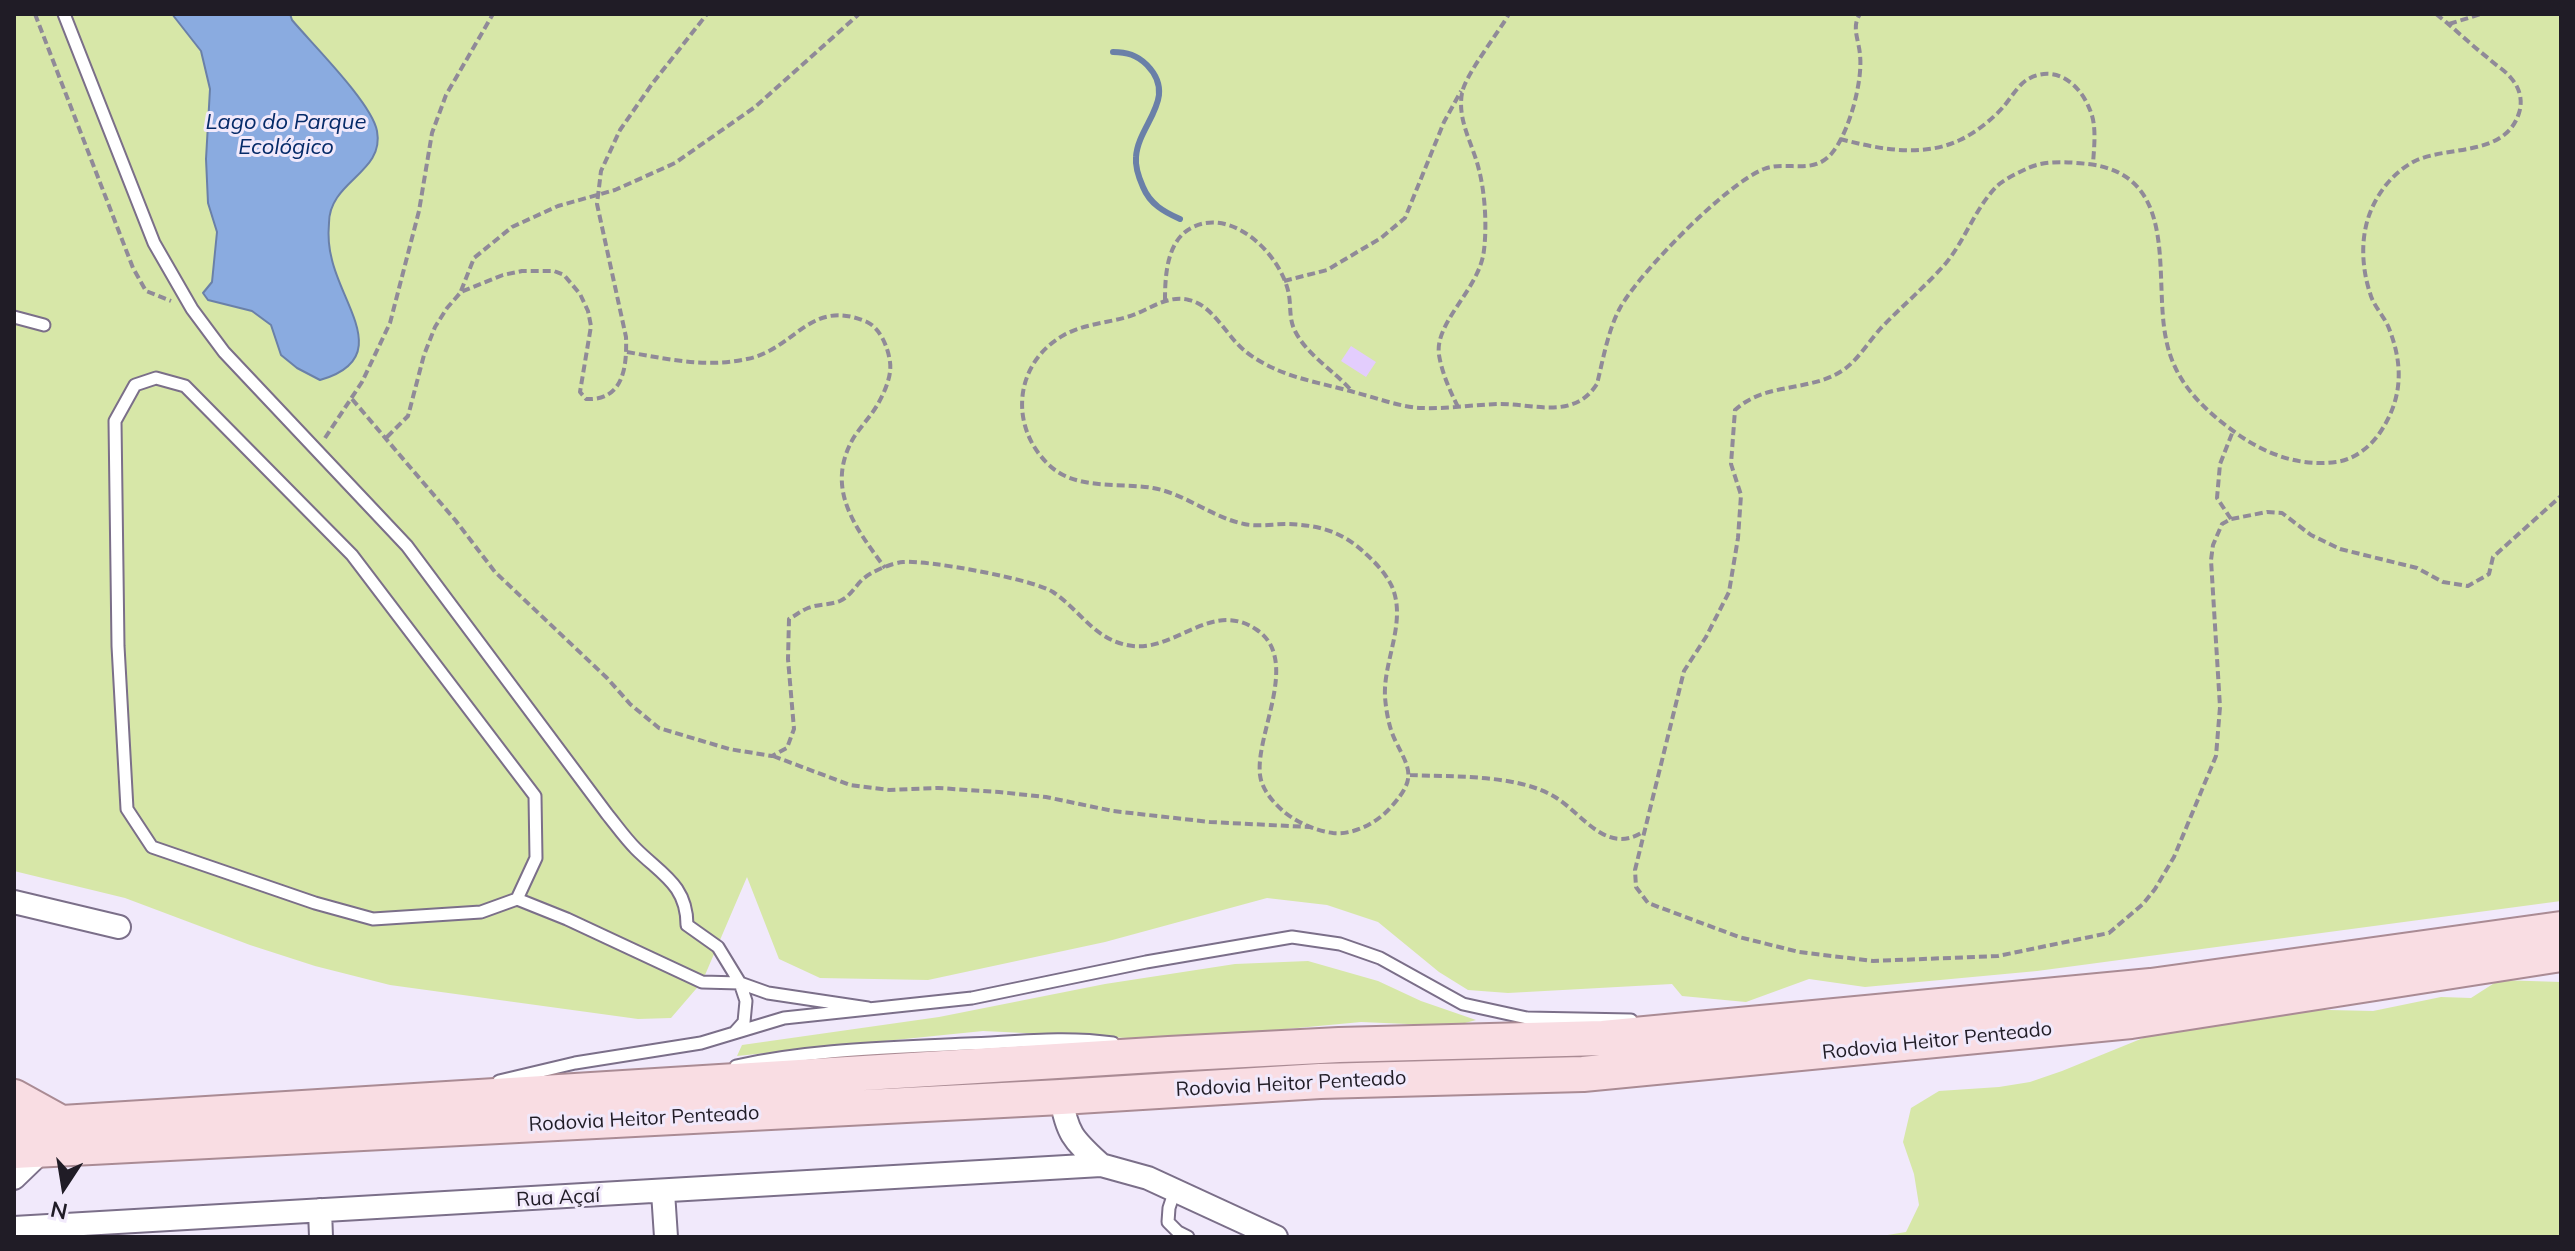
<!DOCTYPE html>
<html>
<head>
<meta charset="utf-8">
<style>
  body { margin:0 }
  #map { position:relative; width:2575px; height:1251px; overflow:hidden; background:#f1e9fb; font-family:Mulish,sans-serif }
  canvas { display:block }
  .frame { position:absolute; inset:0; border:16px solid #201c26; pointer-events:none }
  .north { position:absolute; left:24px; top:1147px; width:80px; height:80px; -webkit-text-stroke:6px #f1e9fb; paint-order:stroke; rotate:192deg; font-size:22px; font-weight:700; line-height:32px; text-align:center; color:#201c26 }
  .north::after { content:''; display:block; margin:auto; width:28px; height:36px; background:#201c26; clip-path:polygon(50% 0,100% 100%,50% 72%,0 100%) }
</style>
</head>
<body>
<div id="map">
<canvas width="2575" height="1251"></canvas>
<div class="frame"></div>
<div class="north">N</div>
</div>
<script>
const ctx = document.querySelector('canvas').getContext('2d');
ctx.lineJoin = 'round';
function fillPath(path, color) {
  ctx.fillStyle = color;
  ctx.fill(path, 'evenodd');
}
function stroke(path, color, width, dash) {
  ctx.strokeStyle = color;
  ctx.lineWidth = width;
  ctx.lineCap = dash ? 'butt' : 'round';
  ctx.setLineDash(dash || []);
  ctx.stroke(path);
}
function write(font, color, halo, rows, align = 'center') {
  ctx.font = font + ' Mulish,sans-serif';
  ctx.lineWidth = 6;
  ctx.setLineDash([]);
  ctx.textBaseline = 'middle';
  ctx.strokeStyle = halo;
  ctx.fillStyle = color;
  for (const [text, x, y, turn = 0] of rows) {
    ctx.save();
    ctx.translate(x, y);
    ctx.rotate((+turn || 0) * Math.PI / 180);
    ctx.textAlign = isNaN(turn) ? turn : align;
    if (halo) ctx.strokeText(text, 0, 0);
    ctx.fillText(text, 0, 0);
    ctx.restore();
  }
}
const green = new Path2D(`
  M14,14H2561V901L2037,971L1865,987L1809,979L1746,1002L1682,996L1672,984L1508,993L1468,990L1439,972L1378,922L1327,905L1267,898L1105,942L928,980L820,978L779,959L747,877L702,982L671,1018L638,1019L390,985L315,966L250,945L125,898L14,871Z
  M1308,961L1378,981L1421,1001L1476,1020L1454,1026L1361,1022L1169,1040L983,1031L737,1056L742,1045L939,1017L1105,984L1235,964Z
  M2499,980L2561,982V1237H1875L1906,1232L1919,1205L1914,1174L1903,1142L1911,1108L1939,1091L1999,1087L2030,1082L2062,1071L2239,999L2284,1009L2373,1011L2441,997L2471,998Z`);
const water = new Path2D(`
  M172,14H290L292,20C312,44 372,103 377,131C385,173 329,181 329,223C328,234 329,249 332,260C343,307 393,359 320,380L297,368L281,355L271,325L252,311L208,300L203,293L212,282L217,232L208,203L206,159L210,89L201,51Z`);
const stream = new Path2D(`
  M1113,52C1127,52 1137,55 1147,65C1179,98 1138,124 1136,157C1135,167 1139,178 1143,187C1150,204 1164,212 1180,219`);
const building = new Path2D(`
  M1351,346L1376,362L1366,377L1341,361Z`);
const path = new Path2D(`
  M35,14L133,268L146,291L171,301
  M2436,14C2454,28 2470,44 2488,58C2495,65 2505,70 2511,78C2520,88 2523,101 2519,113C2505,157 2449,145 2415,161C2391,173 2372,199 2366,226C2361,247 2363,272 2370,293C2373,305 2383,315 2388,326C2404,365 2403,399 2379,434C2369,448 2353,460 2336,462C2300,467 2265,454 2236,433C2203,409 2174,382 2166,339C2153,276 2181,175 2088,164C2069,162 2046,160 2028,168C2018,173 2004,179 1996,187C1975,209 1965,240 1946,263C1926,286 1902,306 1881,328C1870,340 1859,358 1846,368C1813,393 1766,381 1735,410L1731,464L1741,495L1738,538L1729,592L1706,637L1684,671L1635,870L1636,887L1648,903L1739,937L1799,952L1873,961L1998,956L2109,933L2143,904L2155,889L2174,857L2216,756L2220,707L2211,560L2213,545L2222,524L2231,519L2267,512L2282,513L2311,535L2340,549L2417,568L2443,582L2468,586L2489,574L2493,557L2561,496
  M2449,24L2481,14
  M1840,139C1879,149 1922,158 1960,140C1975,133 1993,119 2004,106C2011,98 2018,85 2028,79C2056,64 2080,84 2090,110C2097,126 2094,147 2093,164
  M1284,281L1327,270L1381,238L1405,218L1444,122L1461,91
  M461,291L474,258L512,227L558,206L615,190L675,163L755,107L859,14
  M1165,300C1165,275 1167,241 1191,228C1232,206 1282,255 1289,295C1291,308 1289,319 1295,331C1307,355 1333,370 1350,389
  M627,352C667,359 706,368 747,359C796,349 810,297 867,322C880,328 888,347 890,362C892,375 885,391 879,402C872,415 862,425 854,437C824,488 855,527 885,568
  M352,399L456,521L495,572L607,678L630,704L659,728L729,749L772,756L787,748L794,729L788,659L789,619C796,615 801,611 808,608C818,604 830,605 840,601C851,596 855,586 863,579C872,571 892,563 903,562C928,560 1033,579 1053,592C1081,611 1096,642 1133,646C1176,651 1213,599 1257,630C1301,660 1255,734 1260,775C1262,790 1273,802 1283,811C1296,822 1316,831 1333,833C1354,835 1377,823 1391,807C1417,778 1410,770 1395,740C1389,728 1386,710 1385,697C1383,662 1406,624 1393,589C1388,576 1376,563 1366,554C1343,532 1320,525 1287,524C1273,524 1258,527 1244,524C1211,517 1186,494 1153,488C1118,482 1075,491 1048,464C1008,425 1015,362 1064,335C1084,324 1107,323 1127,317C1148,311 1167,294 1189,300C1213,305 1227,337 1245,351C1252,357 1264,364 1273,368C1298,380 1330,385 1357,393C1377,398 1400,407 1421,408C1446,409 1472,405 1497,404C1533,403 1573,421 1597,384C1603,360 1608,330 1620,308C1639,273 1727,183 1764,169C1788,160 1813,176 1832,153C1849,133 1863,81 1860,55C1859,40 1851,27 1860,14
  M1458,407C1450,391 1442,373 1439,355C1434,322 1480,289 1484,250C1487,226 1485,193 1479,170C1473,144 1457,121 1462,93C1465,75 1499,32 1509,14
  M387,437L408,416L424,355L435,327L447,308L461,292L503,275L522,271H554L564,275L580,294L588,311L591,326L580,392L586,399C624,401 627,366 626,337L597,204L601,171L620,130L652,84L707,14
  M325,438L362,382L390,323L419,211L432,133L446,95L493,14
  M2231,519L2217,498L2220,464L2233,431
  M773,756L850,785L889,790L938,788L999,792L1046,797L1113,811L1210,822L1309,827
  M1410,775C1453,777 1517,774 1555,797C1584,815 1606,855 1643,832`);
const lane = new Path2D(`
  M64,14L154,243L192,309L224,352L407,546L607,814C616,825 625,838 636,849C661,874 687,885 687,925L718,947L740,983L746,1001L744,1022L735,1032
  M14,317L44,325
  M517,899L536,858L535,796L352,555L185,386L156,378L135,385L115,421L118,646L127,809L152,847L315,903L373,919L481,912L517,899L567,919L702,982L740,983L768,993L868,1008
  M736,1066C811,1049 891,1048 967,1044C1016,1042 1065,1036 1113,1043
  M499,1081L575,1063L701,1043L784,1018L972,998L1146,962L1292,937L1340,944L1380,958L1463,1004L1527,1018L1631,1020
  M1175,1190L1169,1208L1168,1222L1178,1232L1188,1237`);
const street = new Path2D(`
  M14,902L119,927
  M1061,1097C1067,1135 1074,1140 1101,1165
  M14,1178L43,1150
  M663,1192L666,1237
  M320,1210L321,1237
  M14,1228L1101,1165L1148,1178L1276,1237`);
const primary = new Path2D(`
  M14,1097L61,1123
  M14,1126L1169,1054L1339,1045L1603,1038L2151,986L2561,929
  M14,1151L1061,1097L1320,1081L1583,1074L2131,1021L2561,954`);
const streetNames = [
  ["Rodovia Heitor Penteado",1937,1041,-6],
  ["Rodovia Heitor Penteado",1291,1084,-3],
  ["Rodovia Heitor Penteado",644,1119,-3],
  ["Rua Açaí",558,1198,-3]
];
const waterNames = [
  ["Lago do Parque",286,122],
  ["Ecológico",286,147]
];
fillPath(green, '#d7e7a8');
fillPath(water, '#8aabe0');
stroke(water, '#6a80a8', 2);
stroke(stream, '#6a80a8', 6);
fillPath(building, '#e3cdfd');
stroke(lane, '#7b6f89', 15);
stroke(street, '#7b6f89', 26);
stroke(primary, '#aa8b94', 38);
stroke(path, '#908a98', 4, [8, 4]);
stroke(lane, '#fff', 11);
stroke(street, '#fff', 22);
stroke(primary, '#f9dde3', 34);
write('20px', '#201c26', '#f1e9fb', streetNames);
write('italic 22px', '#062b69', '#f1e9fb', waterNames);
</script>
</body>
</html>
